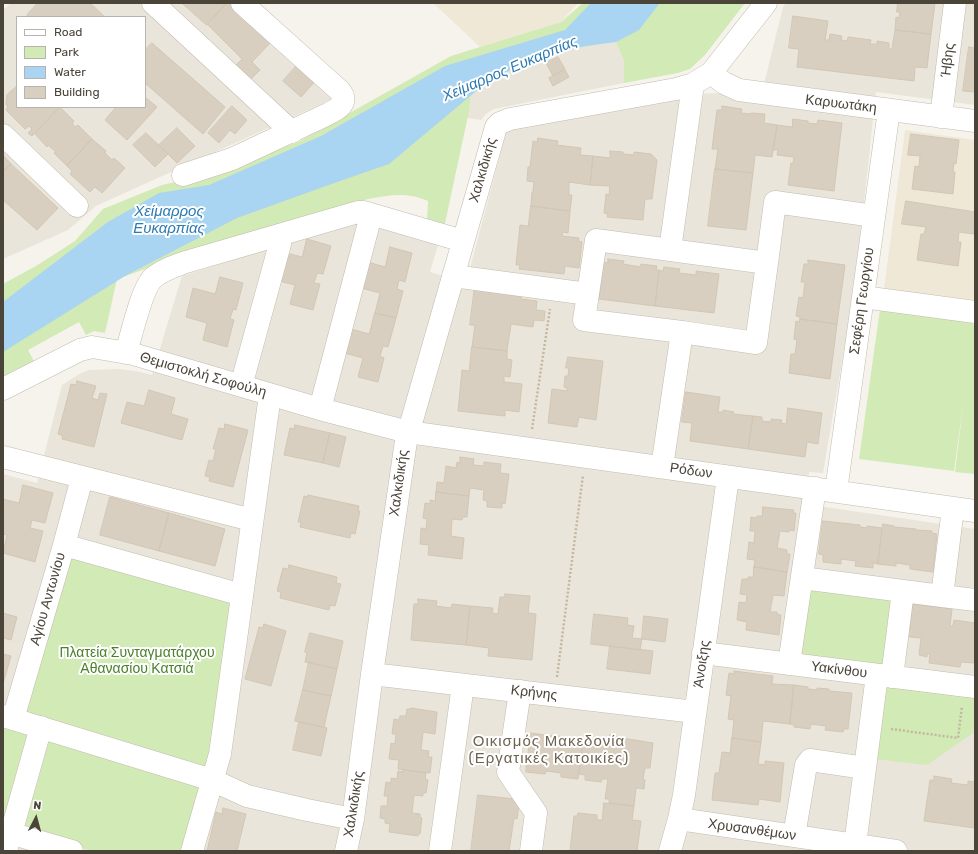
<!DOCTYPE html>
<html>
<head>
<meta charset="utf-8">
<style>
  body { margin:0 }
  #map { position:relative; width:978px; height:854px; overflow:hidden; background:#f6f3ec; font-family:Rubik,sans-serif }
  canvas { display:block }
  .frame { position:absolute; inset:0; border:4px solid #4b4439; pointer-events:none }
  .legend { position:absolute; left:16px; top:16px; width:130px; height:92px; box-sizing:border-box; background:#fff; border:1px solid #b7b4b0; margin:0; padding:5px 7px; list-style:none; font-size:12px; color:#4b4439 }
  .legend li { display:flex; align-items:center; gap:8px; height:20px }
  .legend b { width:20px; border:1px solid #b7b4b0 }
  .north { position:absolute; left:16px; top:798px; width:40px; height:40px; -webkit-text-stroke:3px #fff; paint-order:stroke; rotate:6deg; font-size:11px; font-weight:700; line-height:16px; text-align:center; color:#4b4439 }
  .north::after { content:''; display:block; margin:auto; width:14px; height:18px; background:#4b4439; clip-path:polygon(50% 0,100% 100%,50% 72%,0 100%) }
</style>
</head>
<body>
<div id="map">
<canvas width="978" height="854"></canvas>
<div class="frame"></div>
<ul class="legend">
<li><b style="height:5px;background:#fff"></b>Road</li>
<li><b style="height:11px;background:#d2eab5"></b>Park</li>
<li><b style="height:11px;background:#a9d4f2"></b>Water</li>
<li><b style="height:11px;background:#d8cfc1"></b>Building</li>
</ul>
<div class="north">N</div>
</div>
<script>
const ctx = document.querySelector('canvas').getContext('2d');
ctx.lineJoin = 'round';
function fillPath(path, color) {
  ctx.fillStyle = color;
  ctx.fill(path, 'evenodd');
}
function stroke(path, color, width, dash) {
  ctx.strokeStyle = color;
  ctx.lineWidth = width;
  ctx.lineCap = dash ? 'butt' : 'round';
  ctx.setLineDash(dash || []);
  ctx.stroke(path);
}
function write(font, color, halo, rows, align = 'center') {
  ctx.font = font + ' Rubik,sans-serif';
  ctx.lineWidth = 4;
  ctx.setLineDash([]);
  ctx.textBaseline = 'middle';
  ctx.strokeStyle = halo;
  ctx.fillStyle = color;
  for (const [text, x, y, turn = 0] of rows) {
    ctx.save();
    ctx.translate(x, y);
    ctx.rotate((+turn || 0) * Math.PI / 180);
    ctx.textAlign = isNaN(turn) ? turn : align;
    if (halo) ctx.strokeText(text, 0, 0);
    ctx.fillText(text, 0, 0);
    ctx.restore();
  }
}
const residential = new Path2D(`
  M11,3H236L339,96L96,206L68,230L3,259V10ZM17,17H145V107H17Z
  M786,3H975V105L876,92L855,285L823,473L809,472L805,504L975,529V851H3V474L37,483L62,385L81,373L89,370L120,369L140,372L152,375L182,276L355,221L438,245L430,272L466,283L507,129L691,94L762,92L783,7Z
  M616,42L624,61V83L494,109L486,114L481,120L467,118L471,95L481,87L498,76L530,62L560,52L586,46Z`);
const education = new Path2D(`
  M433,3H578L561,22L480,47Z
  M905,130L975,140V300L884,289Z`);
const green = new Path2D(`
  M583,3H607L640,28L660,3H745L705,55L690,69L678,73L624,83V61L616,42C566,48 510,61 471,95L469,111L444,228L427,222L428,201C406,192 391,195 368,199L151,267L117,279L105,333L94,331L86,335L79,322L28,350L35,363L3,380V284L36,266L75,241L103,209L162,185L213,174L298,142L451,56L561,22Z
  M881,302L974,315L973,325H975V474L955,472L964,399L954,471L859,459Z
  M64,545L242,595L212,780L13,719Z
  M806,584L897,595L888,668L797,657Z
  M884,684L975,695V718L973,733L927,765L874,759Z
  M3,724L33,733L3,826Z
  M50,737L204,781L184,851H93L24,831Z`);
const water = new Path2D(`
  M591,3H660L639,30L616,42L586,46L560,52L530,62L498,76L481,87L389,164L337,182L237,218L125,276L3,352V302L108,222L159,193L209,185L321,136L445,66L565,30Z`);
const building = new Path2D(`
  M38,3H90L105,17H28L27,15Z
  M182,3H227L207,25Z
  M227,3H231L271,42L252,62L260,70L249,81L235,66L242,59L207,24Z
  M898,3H935L931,34L895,30L896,17L899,18L900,12H897Z
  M793,16L828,21L825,40H829L830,34L842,36L841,40L847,41L848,37L871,40L870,44H877V41L889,43V49H892L895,30L931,34L927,68L915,67L914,81L797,67L799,49L789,48Z
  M152,43L225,107L203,134L145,83V50Z
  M969,47L975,48V92L963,91Z
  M558,57L565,69L553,76L546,63Z
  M300,62L318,78L301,97L283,81Z
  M565,70L569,77L553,86L549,78Z
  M17,86V107H60L32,136L28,133L32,129L29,126L25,129L6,110L8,107L6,104L7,95Z
  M145,97L157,107L127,140L105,120L116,107H145Z
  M232,106L247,120L235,134L230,130L219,143L208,133Z
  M722,106L742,109L741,113L751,114V113L765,114L764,123L777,125L772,157L755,155L753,173L715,169L718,149H712L717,110H722Z
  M60,107L74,121L72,123L75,127L78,125L92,139L67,166L54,153L56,152L48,145L47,147L35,134Z
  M793,119L808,121V123L817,124L818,120L842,123L834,191L788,185L791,163H793L794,157L777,155L778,150H773L777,125L792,127Z
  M177,128L195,146L177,163L159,145Z
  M146,133L168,154L155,167L133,145Z
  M911,134L959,140L956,164L954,163L953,172H955L953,194L912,189L915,166L919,167L920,156L908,155Z
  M538,138L558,141L557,145L581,148L580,155L593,156L590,185L569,182V195H572L570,211L531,206L532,192H533L534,182L527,181L528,167H530L533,141L537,142Z
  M92,139L106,151L105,153L112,160L114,158L125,168L102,193L95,187L90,192L70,174L72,171L67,166Z
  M610,151L623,152V154L634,155V152L651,154L657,160L652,199H645L643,220L607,217L608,214L604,213L606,194L609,195L610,186L590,185L593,156L610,158Z
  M3,155L11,164L3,172Z
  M11,164L58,208L37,230L3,200V172Z
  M715,169L753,173L746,230L708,226Z
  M906,201L975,212L974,234L959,232L958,242H961L958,266L917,260L921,234H924L926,227L902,224Z
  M531,206L570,211L568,233L563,232L562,236L579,238L578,241L582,242L579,268L565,266L564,274L519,269L520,265H516L520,225L528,226Z
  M307,239L331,246L323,274L317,273L314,283L320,284L313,310L290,304L295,285L275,280L282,252L302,257Z
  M390,247L412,253L405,282L399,280L397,289L403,291L396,318L375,313L380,293L357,287L364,261L385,267Z
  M608,259L624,261L623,264L640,267L641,264L657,266L656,270H659L655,306L599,299L603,262L608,263Z
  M808,260L845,265L837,324L800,319V317L796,316L799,297L803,298L805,282H801L804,264H808Z
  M664,267L680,269L679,273L696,275V271L719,274L714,313L655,306L659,270L663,271Z
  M220,277L243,283L236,310L233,309L230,319L234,320L227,347L203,340L207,323L186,317L193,288L215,294Z
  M475,286L522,292L521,299L537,301L536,310L545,311L544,321L534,320L533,327L511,324L507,351L472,347L475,325H470Z
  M375,313L396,318L388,347L383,346L380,356L384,358L378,382L358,377L363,358L344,353L351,329L369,334Z
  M800,319L837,324L830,379L789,373L791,354H795L797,340L794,339L796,321L799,322Z
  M472,347L507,351V359L512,360L510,377L504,376V382L522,384L519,412L505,410V416L458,411L462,370L469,371Z
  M568,357L603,361L596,420L579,417L577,427L548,423L552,389L567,391V388L564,387L565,376H568L569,368H566Z
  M77,381L96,386L92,398L98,400L100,393L107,394L94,447L62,439L63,436L58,434L71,384L76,385Z
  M149,390L175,398L171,414L188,419L182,440L121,423L127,402L144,406Z
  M686,392L720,397L718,412H723V410L734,412L733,414L753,416L748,449L690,441L692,423L682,422Z
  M788,408L822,413L818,444L807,442L805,457L748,449L753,416L762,417V421L771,422V419L782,420L781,423L786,424Z
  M225,424L248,430L233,487L209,481L210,477L205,476L209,460L213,461L216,449H213L219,428L224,429Z
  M295,425L330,433L323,463L284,455L290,428L294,429Z
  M330,433L346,437L339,467L323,463Z
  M460,457L474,459L473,465L484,466V462L501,464L500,473L509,474L505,504L502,503V508L487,507V501L483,500L484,490L470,488L469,496L436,492L437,482L444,483L446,466L456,468L457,462L460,463Z
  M23,485L53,493L45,523L32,520L30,528L43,531L35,562L3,553L7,535L3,534V499L19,503Z
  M436,492L469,496L467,517H463L462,520L452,519L451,536L464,538L462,559L428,555L429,545L420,544L421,528L426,529L427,519L423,518L425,503L430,504V500L435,501Z
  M308,495L359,506L358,511H360L355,534L351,533L350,538L300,527L301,522H298L304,496L308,497Z
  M110,497L169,513L159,551L100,535Z
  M763,507L794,510L793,513H796L794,531L789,530V532L780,531L777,548L787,550V554H790L787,572L754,567L755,560L747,559L749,542L754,543L755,531H750L751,517L757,518V516H762Z
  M169,513L225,529L215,566L159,551Z
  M823,521L860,525V527L867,528V526L882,528L878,564L873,563V568L855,566L856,561L841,559V564L823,562V555L819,554Z
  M883,524L894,526V527L916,529V530L932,531V533L937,534L933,572L910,569V565L896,563V566L878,564Z
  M289,565L337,577L336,583L341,584L335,606L330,605L329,610L280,598L281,592L277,591L283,568L288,569Z
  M754,567L787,572L784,596L773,595L770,612H777V614L781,615L779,635L746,630L747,622L737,620L739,602L746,603L747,595L740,594L742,579H748V577H753Z
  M505,594L530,596L528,613L536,614L532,660L488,656L489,648L466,645L470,606L493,608L492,613L498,614L500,597H505Z
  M418,599L437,601L436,606L451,608L452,604L470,606L466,645L411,640L414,604H418Z
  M913,604L952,609L950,626H953L954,620L975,623V663L961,662L960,667L929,663L930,654H927V657L919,655L921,638L910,637Z
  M3,613L17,617L11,640L3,638Z
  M594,614L628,618L627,625L634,626L632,638L642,639L640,650L591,644Z
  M644,616L668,619L665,642L642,639Z
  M264,624L286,631L271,686L245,679L259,627L263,628Z
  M310,633L343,641L337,669L305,662L307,653L305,652Z
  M610,646L653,651L650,674L607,669Z
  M3,654L11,656L3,684Z
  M309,662L337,669L331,696L303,690Z
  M734,671L773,676L772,684L794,685L790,724L763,721L761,742L732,738L734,720L728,719L731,696L726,695L729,673L734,674Z
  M794,685L808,687V689L817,690V688L829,689V691L852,693L848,729H844L843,732L825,730L826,726L811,724L810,729L794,727V725L790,724Z
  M303,690L331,696L324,727L295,721Z
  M411,708L437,712L435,734L423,732L421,750L429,751L428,757H432L430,773L398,769L399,760L389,759L391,743L395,744L396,734H392L394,719L399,720L400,716H406L407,709H411Z
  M299,722L327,728L321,756L293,750Z
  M531,733L552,736V735L564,737V739H583L578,779L561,777V773L546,771L545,774L526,772Z
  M610,735L622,737V738L653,743L650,768H645L643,779L645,780L644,789L636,788L634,806L609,803V799H605L608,779H602L601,782L585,780V775L579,774L583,739L599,741L598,742L609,744Z
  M732,738L761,742L758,764L765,765V761L784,763L780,802L759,799L758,805L712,800L715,773H719L722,752L730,753Z
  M403,770L426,773L425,779L428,780L426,793H423V796L414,795L412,813L420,814V817L422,818L420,834H418V836L389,832L390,824L385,823V819L380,818L381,806H387L388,796H384L386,782L391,783V778L397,779L398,771L403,772Z
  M934,776L952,779L951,783L968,785V781L975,782V828L924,821L930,780H934Z
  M478,795L515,799L514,803L519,804L517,819L514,818L509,851H471Z
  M604,803L634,806L632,820L641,821L637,851H570L574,816H577L578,813L597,815V820H602Z
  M223,808L246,814L237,851H207L216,812L222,814Z`);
const path = new Path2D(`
  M532,429L550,309
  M557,677L583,475
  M891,729L958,738L962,706`);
const minor = new Path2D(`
  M153,3L292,132
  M711,73L724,83L739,90L975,121
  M941,117L955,3
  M3,135L77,206
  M183,175L232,159L326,115C336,110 350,104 340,91L242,3
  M670,250L693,84
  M453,276L588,294L584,320L682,332L662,467
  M588,294L596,240L767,263L775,202L874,216
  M863,297L975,312
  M682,332L756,343L767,263
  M126,353C131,336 142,288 153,278C162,270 175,266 186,262L358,212H364L463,241
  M241,386L280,244
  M3,389L80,350L92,347L133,354L320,409L408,432L975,511
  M320,409L370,219
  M3,457L252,520
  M836,491L889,110
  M64,545L242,595
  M802,578L942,596L953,508
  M942,596L975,600
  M703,653L975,687
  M789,664L815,488
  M372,674L695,712
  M892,677L903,591
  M520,691L508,772L536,813L531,851
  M3,716L212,780L247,796L307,810L353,819
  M13,719L64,545L82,478
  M679,819L896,851
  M3,831L72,851
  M794,836L806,765L810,760L865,768L877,675
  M855,845L865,768
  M6,851L41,727
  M192,851L220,754L270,395
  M346,851L353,819L372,674L406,441L496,127L500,123L510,119L676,89L693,84L711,73L766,3
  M440,851L463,685
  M670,851L679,819L684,795L728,477`);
const streetNames = [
  ["Ήβης",948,60,-83],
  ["Καρυωτάκη",841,104,7],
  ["Χαλκιδικής",483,170,-74],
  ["Σεφέρη Γεωργίου",862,301,-82],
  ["Θεμιστοκλή Σοφούλη",203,375,16],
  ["Ρόδων",691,471,8],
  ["Χαλκιδικής",399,483,-82],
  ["Αγίου Αντωνίου",48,599,-74],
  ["Άνοιξης",702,664,-82],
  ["Υακίνθου",839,670,7],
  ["Κρήνης",534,693,7],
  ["Χαλκιδικής",354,804,-81],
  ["Χρυσανθέμων",752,830,8]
];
const parkNames = [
  ["Πλατεία Συνταγματάρχου",137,653],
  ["Αθανασίου Κατσιά",137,669]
];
const waterNames = [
  ["Χείμαρρος Ευκαρπίας",510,69,-23],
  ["Χείμαρρος",169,212],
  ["Ευκαρπίας",169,229]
];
const neighbourhoodNames = [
  ["Οικισμός Μακεδονία",549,742],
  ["(Εργατικές Κατοικίες)",549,759]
];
fillPath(residential, '#eae5da');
fillPath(education, '#efe8d6');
fillPath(green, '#d2eab5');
fillPath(water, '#a9d4f2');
fillPath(building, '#d8cfc1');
stroke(building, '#d3c7b4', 1);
stroke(minor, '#c2bbae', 23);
stroke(path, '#c4b79f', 2.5, [2, 2]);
stroke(minor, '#fff', 22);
write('14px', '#4b4439', '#fff', streetNames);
write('14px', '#4a7f2a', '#fff', parkNames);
write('italic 15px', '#2e7ab2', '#fff', waterNames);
ctx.letterSpacing = '1px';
write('15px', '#6e6250', '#fff', neighbourhoodNames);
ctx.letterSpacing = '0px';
</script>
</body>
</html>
